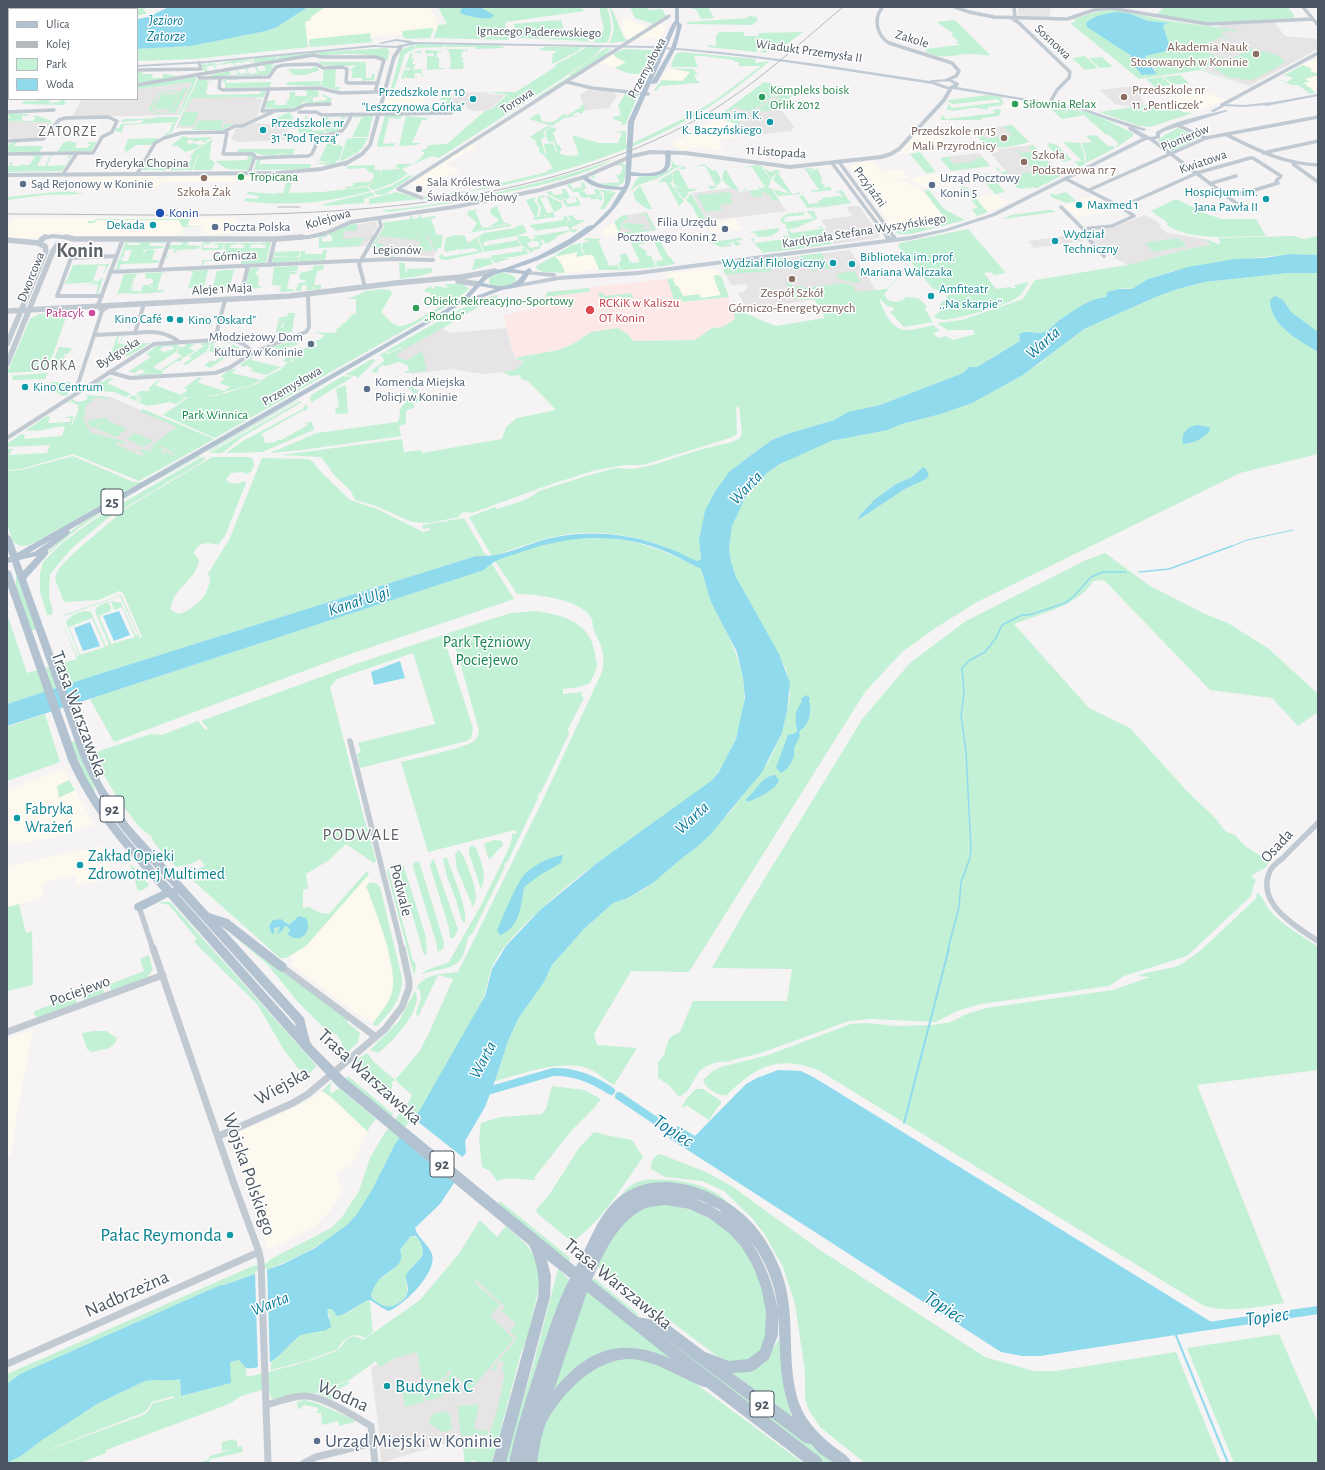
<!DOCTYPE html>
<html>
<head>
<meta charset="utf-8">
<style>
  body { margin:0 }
  #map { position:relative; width:1325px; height:1470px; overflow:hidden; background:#f5f3f3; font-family:"Alegreya Sans",sans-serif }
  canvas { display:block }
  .frame { position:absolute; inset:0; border:8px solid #4a5661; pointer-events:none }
  .legend { position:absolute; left:8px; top:8px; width:130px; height:92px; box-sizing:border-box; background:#fff; border:1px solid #b7bbc0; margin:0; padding:5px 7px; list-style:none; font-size:12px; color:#4a5661 }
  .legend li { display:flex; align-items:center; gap:8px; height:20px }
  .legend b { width:20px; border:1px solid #b7bbc0 }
</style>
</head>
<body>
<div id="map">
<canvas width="1325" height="1470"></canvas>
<div class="frame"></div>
<ul class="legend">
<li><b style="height:5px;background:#b3c2d1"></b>Ulica</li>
<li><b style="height:5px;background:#b5b8bd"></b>Kolej</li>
<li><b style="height:11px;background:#c3f1d5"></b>Park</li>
<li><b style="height:11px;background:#90daee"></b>Woda</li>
</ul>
</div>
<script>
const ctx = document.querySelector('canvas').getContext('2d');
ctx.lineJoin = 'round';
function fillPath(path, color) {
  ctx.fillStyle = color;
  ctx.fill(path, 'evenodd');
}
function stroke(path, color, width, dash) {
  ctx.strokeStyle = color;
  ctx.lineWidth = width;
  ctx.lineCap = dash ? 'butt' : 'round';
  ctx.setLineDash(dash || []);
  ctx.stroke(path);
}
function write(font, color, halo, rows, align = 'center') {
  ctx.font = font + ' "Alegreya Sans",sans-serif';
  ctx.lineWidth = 3;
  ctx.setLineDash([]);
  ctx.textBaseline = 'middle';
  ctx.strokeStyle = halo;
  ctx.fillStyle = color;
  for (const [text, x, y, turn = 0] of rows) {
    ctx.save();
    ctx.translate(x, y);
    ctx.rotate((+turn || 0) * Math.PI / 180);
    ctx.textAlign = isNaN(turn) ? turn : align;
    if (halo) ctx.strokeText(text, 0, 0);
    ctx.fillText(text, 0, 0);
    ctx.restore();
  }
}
const commercial = new Path2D(`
  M325,7H430L442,31L307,42L304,22Z
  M628,18L632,21L649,27L630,39L627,38L621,27L624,26L621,19Z
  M660,24L667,26L661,39L637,38Z
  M613,54L617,58L626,62L615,68L599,63Z
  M1318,57V91L1310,94L1291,80L1293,78L1284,75Z
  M670,68L689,70L691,72L685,82L662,80L666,70Z
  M426,92L422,113H382L388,93Z
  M1208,93L1226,100L1192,113L1183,112L1168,98Z
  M1010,98L1039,103V104L1038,106L1025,105H1022L1024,107L1013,109L1005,107Z
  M716,118L734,123L743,136L719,139L722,150H720L690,147L685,151H682L671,144L716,120L714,119Z
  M938,133L946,142L944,146L931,148L926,151L899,154L904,149H902L907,145L913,137Z
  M471,144L477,147L444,164L461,170L456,172L457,174L443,177L424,189L410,184Z
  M873,161L882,172L901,169L909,178L873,183L897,180L918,186L944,217V222L930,227L909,226L893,229L850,168V165Z
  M954,172L963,183L925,188L913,181L910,178Z
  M157,176L156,179L171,176L288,177L287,182H160L157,188L73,190L76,189H73L75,183H80L83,177H82Z
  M995,195L1007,201H1011L988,212L975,197Z
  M1095,196L1097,197L1096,198L1118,209L1079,217L1064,207L1078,202L1077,200Z
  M13,218H237L230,234L201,235L204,228L183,227L182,235H174V236L66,237L59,232L36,238H15L7,237V227Z
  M735,219L742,230L714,233L711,232L707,224Z
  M611,223H615L621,235L606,237L602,230L605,229H604Z
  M573,253L578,254L577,257L592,255L599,269L565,273L556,257L559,255Z
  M712,268L717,270L729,297L682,302L671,291L665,274Z
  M64,769L94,825L51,838L7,845V790Z
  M102,846L112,877L77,886L76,875L43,883V898L19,905L26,933L32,931V954L7,961V866Z
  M367,877L374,883L370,882L366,886L386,941L393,981L392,990L388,1002L373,1023L367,1018L365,1019L291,965L294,961L290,956L306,946Z
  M33,1030L17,1113L11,1155L7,1156V1039Z
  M322,1091L330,1096L368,1132L352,1165L336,1173L342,1191L330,1211L318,1222L319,1224L268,1250L228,1137L304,1103Z`);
const education = new Path2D(`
  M1018,7H1051L1049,18L1018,15Z
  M1274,22L1285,36L1318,39V49L1249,86L1203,69L1220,61L1202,53L1197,45L1210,36L1220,25Z
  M192,82L177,115L72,117L82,99H137V89Z
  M764,82L787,88L793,95L778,106L795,128H792V131L754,135L751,131L741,132L734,123L716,118Z
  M1137,86L1144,105L1131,107L1115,104L1099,90Z
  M587,90L612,92L617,95L609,108L585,110L580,95Z
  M487,92V94L505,95L491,109L484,111H473L467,109V107H452L453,93Z
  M257,97L256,99H262L257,117L242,124H225L224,128H176L183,112L186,110L192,98Z
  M7,121L16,122H50L39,139H15L7,137Z
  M253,123L268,124H297V129H288L287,131L291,133L288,138L286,140L238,142L231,139L235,129L243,127Z
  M1012,125L1029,142L991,147L975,129Z
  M1033,145L1061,174L1019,189L1005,174L1008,173L990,153L999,152L997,149Z
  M979,153L990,166L951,171L940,158Z
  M730,188L739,192L771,188L786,211L707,221L692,193Z
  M854,206H859L880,235L878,238L834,244L824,229L827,228L821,220L852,216L846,207Z
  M647,212L656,230L620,235L616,223L626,215Z
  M1145,215L1162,225L1159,226L1167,233L1205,239L1211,245L1188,249L1128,265L1113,257L1108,252H1104L1086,232L1087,231L1114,227Z
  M426,219L438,248L434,257L373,249L385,227V223Z
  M376,221L377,227L366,246L337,248L338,237L346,227Z
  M1078,234L1084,241L1034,248L1028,241Z
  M850,250L877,291L755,308L754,305L745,307L738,292H743L748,287L745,284L731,285L723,269L727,265Z
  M441,323V328L451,333L506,328L515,359L525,362L514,371L483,374L451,369L412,374L410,366L390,355Z
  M94,396L111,397L202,438L134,477L77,451L79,411Z
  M479,1272L520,1321L493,1435L462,1438L381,1463L379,1441L380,1440L371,1368L394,1355Z`);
const medical = new Path2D(`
  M667,279L682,302L729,297V302L733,306L736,319L723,327L712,328L695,340L633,341L628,334L591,332L573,344L558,350L515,358L504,318L505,315L538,307L547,292Z`);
const green = new Path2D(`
  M7,7H147L143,10L147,13L137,16V9H9V47L7,46Z
  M308,7H325L311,17L312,18L307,19H312L305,22L308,47L194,59L137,61V49L191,46L266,31L277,27Z
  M438,7H581L584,11L506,22L505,25L509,40L434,38L438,25L447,24Z
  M599,7H607C611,20 614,30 607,43L542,41L594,42L596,34H601L604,29Z
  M609,7C617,13 618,31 627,41L609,43C617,31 613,20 609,7Z
  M630,7H647L648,10L662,9L666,16L654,24L635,18Z
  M691,7H708L714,18L701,19L696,9H692Z
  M1157,7H1288L1295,17H1293L1294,18L1214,23L1154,16L1163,9Z
  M1112,10L1128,12L1163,20L1222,28L1218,29L1220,30L1223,28L1237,30L1234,32L1228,30L1220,34L1231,39H1229L1221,37L1201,46L1213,51L1209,53L1224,59L1200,70L1206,71L1249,87L1253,85L1249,87L1200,70L1139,79L1070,23L1076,22L1073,19L1100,11ZM1131,14L1148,21L1168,24L1163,26L1145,55L1148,62L1156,71L1144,76C1135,70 1134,59 1126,52Z
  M748,16L757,17V20L758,21L755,22L753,25L687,24V22L748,18Z
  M561,20L566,35L537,39L517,38V30L513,24Z
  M953,20L956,21L990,55C983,56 978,54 972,54C952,54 947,60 927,53L925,51L928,50L924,49L922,46H925L923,47L925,49L960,45L955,42H959L951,35L953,34C947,28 943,28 937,22Z
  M431,28L434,29L430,38L406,39L403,37L402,31Z
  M718,32H744V36H758L759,33L803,32L779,50L767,49L766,53L760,52L763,49H757V52L708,47V45L716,46V35L719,34Z
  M371,33L370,38L372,42L310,47L309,40L311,39Z
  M570,36L592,39L588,41L543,39Z
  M414,44L499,45L505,48L475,49L476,47H445L446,45H479L444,44V47L417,48Z
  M413,45L416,48L405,54L394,90L390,91L395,74L397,73H395L401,50Z
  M372,47L325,52L387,48L389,51L388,59L385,60C380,53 333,53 323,56L320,55V54H315L278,60L277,58L280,56Z
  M541,47H583L571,55H567L569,56L552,64L553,53H555L556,51L538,50L545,47Z
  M586,47H603L593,57L560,80L442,156L438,158L432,156L402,169L408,174L393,183L374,190L368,187L373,181L367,186L345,189L346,187L353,186V183L372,181V179L374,178L373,173H370L365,168L347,169V166L375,165L374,170H380V180L381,170L400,169L395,166L398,164H413L422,157V155H424V152H422V150L426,149L429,145L447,144L485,111L492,109L507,95L489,92H516L555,67L556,64L567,59Z
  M606,48L612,49L605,53L607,54L573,76L571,75L573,76L539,98L537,97L570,76L569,75Z
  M446,49H461L465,51L466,49H468L467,51L462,52L461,57H463L462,62H464L463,69H447L450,68L451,62L449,51Z
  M624,49L653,50L657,52L649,75L627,73L615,68L626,62L617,58L613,54Z
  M1251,49L1272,53L1283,59L1284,63L1257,78L1249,80L1228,77L1214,68Z
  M421,50V53H413L411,59H414L412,64H415L413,70L423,69L421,71L424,77L421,75V73H415L414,77L418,78H406V75L405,78L401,79L404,70H410V68H405L410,54Z
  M425,50L444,51L438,52L436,57H439V68H445V69L425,70L427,69V56H434L433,53L426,54Z
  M681,52L756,59L755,63L770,61C748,78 727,96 704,110C620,162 520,185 424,199L425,196L469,191L547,172V171L553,168L545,156L539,152V147L535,144L537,142L530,137L547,126L550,127L549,128L543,132L545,137L541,139L545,154L550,153H546L544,144L553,143L556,152H557L554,141L548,142L545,132L551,127L557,129L552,134L554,135L557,145H559L562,150L560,151V154L568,156L579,155L572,135L599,143H618L621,135L624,134L616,132L626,131V145L633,143L691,115L714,101L761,66H739V62H734V60L703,56H694L698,67H672L671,64L676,54Z
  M278,56L276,57L277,60L255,64L253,59L237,61L251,60L254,64L250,61L243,62L245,66L241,62L234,63L236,67L232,63L224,64L226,69L223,64L215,65L217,70H216L213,65L206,67L208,72H205L203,68L204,67L202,68L201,65H204L201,64L204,63L207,65L209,63L219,64L235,60Z
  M1085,56L1098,68L1085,70L1072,58Z
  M1102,57L1113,67L1100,68L1089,58Z
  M319,61L324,62H365L360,64L366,62V78H371L372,74H375L374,80L357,81H362V78H351L353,72L350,70L357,65L348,66L323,65V67L319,65Z
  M272,64L275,66H272L271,68H274L268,75H232L213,78L210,75L230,71L231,75L238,74L237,71H232L240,70L238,71L240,74L248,73L246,70L243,69L248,68H249L247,70L250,74L258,73L255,68L252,67L258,66L257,68L259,71L266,70L264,66L261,65Z
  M311,65H315L319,70L318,71L305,75H293L288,69H309L315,67Z
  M1303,65L1312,69L1310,71L1315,73L1318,72V75L1305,79L1310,82L1302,83L1308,85H1306L1307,87H1310L1315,93L1310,94L1298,85H1292L1277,79L1287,82L1293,78L1284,75Z
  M336,68L335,87H340L339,90L320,86L324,76L323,74L324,70Z
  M670,68L693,69L698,74L694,75L697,81H700L698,83L660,86L656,91L654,90L662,80L682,81L690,72Z
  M137,71L144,73L142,74H153L151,78H162L164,74L162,73L179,77L137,84Z
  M1180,75L1189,83L1173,85L1164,77Z
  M193,77L197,78L180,115H178L192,82L137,89V86Z
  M1162,77L1171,85L1155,87L1146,79Z
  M198,79L214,82H206L208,83L206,94L211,95L256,94H260L261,91L259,90L266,91L263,98L256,97L192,98L186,109L183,111Z
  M228,79H237V80H226V83L271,82L270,87L225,88V83L222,81Z
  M321,81L319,86L286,85L288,82Z
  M764,82L787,88L793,95L778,106L780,109L752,113L750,112L756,111L768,102L774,104L781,98L773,96L754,110L748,111L735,107L722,117L731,119H737L740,123L738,124L739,125L737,127L734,123L716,118Z
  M183,88H187L175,113H171L172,112L157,114L150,111L149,109L158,94L169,90L181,92ZM171,91L180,94L173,109L162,113L153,111L152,109L159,95Z
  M307,89H317L319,92H318L319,93L318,97H313V102L326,100L327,97H323V94L332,99L330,103H304L315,94L302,103V105L294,110H289L297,106L287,109L265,108L267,101L277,100L275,101V105H286L288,101H284L289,99L290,92H295V96H306L308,92H305L306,90H308Z
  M626,92L639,93L629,116L626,124L621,125L622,122L613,119V117L621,115L618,106Z
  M442,93H445H443L442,97H450L452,93L451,104H449L451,105L449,111L428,112V106H430V108H443L444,106H441L443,104L440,102H446L447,100H440Z
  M179,94L172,109H154L161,95Z
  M988,95L1001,97L1002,101L1004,102L1002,105L988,107V110C982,109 977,107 971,108C963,109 956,112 947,110L948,105H951L950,106L952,108L1002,102L997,100L998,99L953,104L948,102L949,100Z
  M38,99H50L49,103L59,102L61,99H66L64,103H68L64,105L22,104L24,101H37Z
  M1162,103H1173L1183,112L1193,113L1150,127L1140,126L1099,112Z
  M580,105H584L585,110L581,114L578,112L573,114V116L579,115L577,116L564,118L552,126L529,119L539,113L542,121C554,125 555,120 564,114L567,115L565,117L581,107Z
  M1052,106L1067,109L1066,112L1058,110L1067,113L1068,109L1098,116L1069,109L1093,113L1127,128L1099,117L1133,133V136L1117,147L1116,146L1119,144L1109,135L1105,134L1084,115L1062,119L1050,108L1049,107Z
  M999,109L1001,110L999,116L982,118L981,120H983H940L942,116H946L944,117L946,119L996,113L992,110Z
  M184,112H199L193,126H178Z
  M290,112L291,115L293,116L292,120H304L306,117L302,115L308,117L306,124L312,127V131L325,130V127H322L324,126L323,125L325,117H329L328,120L329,121H340L342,117L338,116L346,115L341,123L347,115L349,116L346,117L341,129L334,127L340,130L337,132H325L326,127L323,134H304L298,132L299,124L277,122L278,117Z
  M8,113L29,114L27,116H22V121H33L36,117H33L34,115L50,120L52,123L49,125L50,122H20L14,117L19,122L7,121L10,116L7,115Z
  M385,115H403L400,119L389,118L383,144L395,143L394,146L378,147L377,145Z
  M354,116H373L368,137H352L362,117L353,118Z
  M406,116L428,118L427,120H422L412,143H421L416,145L399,146Z
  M157,117H179L171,133L163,136L166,133H170L169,132L172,125H170L176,122L124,125L122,132H118L115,130L116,128H119L121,124L142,123L143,120L121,122L123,119H144L148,118V119Z
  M223,120L221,128H224L225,124H242H234L218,132L217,130H191L192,129L198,128H195L198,121Z
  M1012,125L1029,142C1017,146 1005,148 993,147L994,149L990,150L974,132L975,129L979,134H982L986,139L1013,135L1003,126Z
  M1178,128L1199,138L1172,152L1158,140L1166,134Z
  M1096,135L1108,146H1113L1115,148L1086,163V155L1081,143L1092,142L1086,136Z
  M183,136L189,138L212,137L204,143L201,141L210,138L194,142L192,140H188L187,142L188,144L184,145L194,143L198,145L203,144L196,149L185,152L178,146H171Z
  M157,138L159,139L151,145H136L127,152L124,150L128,139Z
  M214,138L212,140L209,159L215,162L212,170H193L198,156L206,159L196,156L197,157L192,170H186L172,164L174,162L173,161H167L164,160H178L177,163L190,162L192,158L189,157L192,156L190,155L194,154L193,152Z
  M353,138H368L363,147L356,154L346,148L355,154L342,161L340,160L347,139Z
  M329,140L343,147L339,160L336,161V163L328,165L316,163L331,162L319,161Z
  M69,141L77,143L75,148H87L91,144H87L88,142H96L92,150L90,151L57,152L63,143Z
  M15,142H20L16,143L14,146H43L39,153H7L9,150L7,149L8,145Z
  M1063,142L1080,143L1084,154L1085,164L1080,167L1074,161H1082Z
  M1049,143L1057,145L1072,160L1063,162L1047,145Z
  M1033,145L1061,176L1037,188L1031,187L1032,188C1010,190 1017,186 1003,174C1000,172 997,170 995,168H998L1001,172L1006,171L1008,173L1005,174H1008L1012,177L1023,175L1022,173L1035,172L1017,150L1018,149L1022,153L1033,151L1028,146Z
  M238,149H295L292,156H278L285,152L274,156L261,155L256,153L241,154L237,151Z
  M920,152L934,170L935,172L926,173L910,154Z
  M32,155H44L42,156L37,166H45L50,156L48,155H55L51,156L47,166L65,165L69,159L67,157L71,156L68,155H72L62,171L7,172V166H9L11,162H13L11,166H19L23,162L21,165H29L35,157L32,156Z
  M249,155L253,157L252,160L250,157L252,160L248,170L227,169L216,162L217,161L247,160L248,157H247Z
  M954,156L949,158L953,164L975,161L974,159L983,158L990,166L951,171L940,158Z
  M261,159H266L260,161L259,164H311L310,169L254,170L257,160Z
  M671,159L675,165L682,166L673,169L670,172L656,179L638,185L630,191L638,177C650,174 662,178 672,167Z
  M162,160L167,164L172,165L171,166L173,165L185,170H141L145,163H152L150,167H162L163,163L160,162Z
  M613,160C582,176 547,184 512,191C471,200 430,207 388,212L381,210C406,209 432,205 457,200C510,191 562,177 613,160Z
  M622,163L626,166L624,182C613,191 598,190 591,177L594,175L595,178H592L595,184L620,182L616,175H620L623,168L622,166L615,165Z
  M704,164L713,171L716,170L720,177L721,181L714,189H710L708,185L711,186H716L705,166H699L698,168L697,166Z
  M757,165L761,166L771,180L768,188L759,189L757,186L760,188L765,187L752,167H747L746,169L745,167Z
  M684,166L686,169H678L689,189H696L695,187L697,188L694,191L686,192L689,193L684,199L673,186L684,191C674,186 671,182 673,172Z
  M763,167L770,172L776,170L781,171L778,173L792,194L798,193L799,191L800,194L778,196L773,189L790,194L773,180L777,172L771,179Z
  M813,168L814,169L809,170L810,171L818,169L822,180L821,183L825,186L823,189L826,187L829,186L832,190L812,192L811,190H819L805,169H798Z
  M724,170H726L739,191L745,190V188L747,190C737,193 728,188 722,179Z
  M672,173V183L669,182L684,201L679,206L666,182H660V184L659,182L662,178Z
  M989,174L1005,192L995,194L979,175Z
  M410,175L413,176L386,194L378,195L375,193V191L391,186Z
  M289,181H292L289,193L322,192L367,187L371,191C329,202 287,207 244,201L246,198L257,199L259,196L246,194L248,192L276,194L278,193H283L286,183Z
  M574,182V183L570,184L573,189L582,187L581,183L583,182L586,187L584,190L579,192L584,191L587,195L596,194L594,189L613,191L609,193L616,192L604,209H600L604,202V193L599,190L601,194L594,198L602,195V201L598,199H591L590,197L584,198L579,195L580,194L578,192H574L566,185Z
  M640,185L652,209H647L636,201L633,194Z
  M960,186L968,188L983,207L979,208L983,207L988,212L977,216L972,209L978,208Z
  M771,188L781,203L777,200H772L771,197L763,191L761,192L763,196L753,197L749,191Z
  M562,189H565L570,197H568L569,199H565L568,204L577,202L576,198H571L577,197L581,205L567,207L563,201L565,198H563L562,201L548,194L547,192L551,191L554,195L563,194Z
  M842,190L850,202L852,203L810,209L824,206L807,208L799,196L803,195L809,204L819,203L818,201L822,200V198L839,196L843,197L840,193L836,192Z
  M929,190L944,209L965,220L911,234H903L904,235L896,233L893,229C909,224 930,233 944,222V217L924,191Z
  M67,191L85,194L45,195L7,200V197Z
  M372,192L375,195L364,199V203L324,206V204Z
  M397,192L420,199L369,204V199Z
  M727,192H730L733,197L729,198L733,203L720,205L722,210L706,212L697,195Z
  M1066,192L1076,201L1067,203L1051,197V193L1055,195Z
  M691,193L707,221H714L701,223L692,206L686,200Z
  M544,195L545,197L540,198L547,213L553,212L555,217L548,218L545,216L546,215H543L547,218L534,220L533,218L535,217L528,204L530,203L528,204L526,200L536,197L534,201L539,207L537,217H539L540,214L542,215L540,213L541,207C536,200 535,198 544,195Z
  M546,195L562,203V208L554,212Z
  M1176,199L1207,214L1221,219H1256L1266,236C1236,236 1192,242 1167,225V222L1151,211Z
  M501,205L497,207L504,223H510L489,227L499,220L491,214L490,210L494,207Z
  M480,209L475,211L482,227H488L474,230L511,224V226L468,233L472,231L477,223L467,214L468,211Z
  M1049,210H1052L1055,212L1002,219L1011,215Z
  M806,211H814L816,215H814L818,218L796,228L787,229L785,226L787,225L781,222L780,219L784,218H781L787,214L803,212L805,215L797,216L795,214V216L785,217L786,219H783L785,222L814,218Z
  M647,213L656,230L620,235L614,222L623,215H626L628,218L621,224L622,228L619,230L621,233L634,231L623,227V224L628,223L645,225V227L637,230L653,229L652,227H649L648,225H651L645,215L635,216Z
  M418,215H420L422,218L435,216L436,218L431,219L437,235H443L441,248H438L436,252L437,250H434L430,238L426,236L433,250L430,251L415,249L422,242L415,241L420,231L414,240L381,236L376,243L384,244L381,250L405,253L404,254L397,253L395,256L392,257L380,249L371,248L384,227L383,223L410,219V216H412L413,219L419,218Z
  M572,215L576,220H586L572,227L571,231L574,229L578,230L573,233L570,231L555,237L557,238L546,244L543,240L534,237V236L570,230L568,226L534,231L535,228H532L530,225L564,220L563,217L567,216L568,220L564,226L569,220L577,222L570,220L568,216Z
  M97,219H190L187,226L205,227H182L179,220H97L94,223H87L88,221H93Z
  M357,223V229L355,231H344L343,239L365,238L359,246L319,248V237L327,235V237H322V242L332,241V237L328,234L346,226Z
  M523,225L527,232L517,236L480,242L478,237L484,233L516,228V226Z
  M819,226H821L832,244L798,249L788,234L787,230H789L791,233L821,229Z
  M779,228V231L771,236L758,237L755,233L748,232Z
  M968,229L1006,273L994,275L991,272L984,273L996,289L1010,287L1012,288H1016L1014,285L1029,282C1025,287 1023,293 1018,297C1003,307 961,318 943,320L934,317L936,314L945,308L939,305L949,295L932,288L898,246L900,243Z
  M655,234L658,235H657L668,256L671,258L675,264L658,267L656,264L659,262L656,263L654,259L656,261L663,260L651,236Z
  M455,235L465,236L468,243L477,237L483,252L447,260L440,259L439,256L442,254L444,257L479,251L477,249H474V248L457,250L456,244V250L446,252L444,249L446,238Z
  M783,235L788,236L797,249L762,253L761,251L764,250H760L751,239L756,238L753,240L755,243L785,239Z
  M517,236H527L524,237L527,236L532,241L527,243L530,248L540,246L538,241H533L532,239L538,238L543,243L539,249L532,250L534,251L529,253V250L522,246Z
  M1293,236L1304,239L1318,236V255L1290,254L1220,262L1173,271L1148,279L1132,289L1124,288L1107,292L1106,297H1100L1061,319L1046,331L1037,333L1026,331L1019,334L1020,341L977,367H969L963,373L880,405L848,412L834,420L787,434L772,440L751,455L729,472L716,490L699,540L701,559L698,562C679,555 663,545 644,540C620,533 593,531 568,534C543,538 517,548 492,556L469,517L495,507L497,509C512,504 527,501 539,491L593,474L616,468L634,469L653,465L699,450L732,442L740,438L742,433L739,406L736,408L737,434L730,438L643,465H626L592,471L546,486L472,513L466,512L461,513L459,517L429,523L412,522L376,506L355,500L351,491L335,476L321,457L281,455L402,439L404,452L421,450L422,453L502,439L506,427L517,418L556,410L528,381L521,379L520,375L510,376L503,372L515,370L524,362L515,358L558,350L573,344L591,332L617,328L628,334L633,341L695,340L712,328L723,327L735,319L733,306L758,319L776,326L825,318L814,299L801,300L794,289L799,299L796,300L786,283L789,281L793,283L791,284L792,287L803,286L804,288L844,283L854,286L855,290L854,292L887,289L897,278L893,269H895L900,275L884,294L887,299C893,303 901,303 906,297L918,298L927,306L925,309L933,322L904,327L890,312L895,310L892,307L887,306L879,298C882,309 891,328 904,330C910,331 927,327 933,325L940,331L933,333L938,338L946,336L953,340L975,334L973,330H947L937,323L962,320L1023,299L1035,280L1128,265L1188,249L1211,245L1205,239L1218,244L1221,242L1218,239L1219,238Z
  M712,237L709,238L711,242L741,238L743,239L736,241L742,244L736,246L733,243L734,241L724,246L731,244L732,246L721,247L706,241L708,238Z
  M587,238L601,239L597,242H599L609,266L617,265L620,270H597L599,269L593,255H586L583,251L584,249L582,250V243L591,241L583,240Z
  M634,238L637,242L643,240L645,243L638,245L647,252L642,262L646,255L651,256L656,267L621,270L618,263L621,262L620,255L626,253L631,264V261L633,263L640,262L629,239L638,245L631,239Z
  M1179,238L1187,246L1153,252L1145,243Z
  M518,240L521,246L484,252L480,242L487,241L483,243L484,246Z
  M127,241H135L134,243H128L127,245H139L140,243H135L136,241H158L157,243H150V246H164L165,243H158L159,241L166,242L163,248L143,250V252H146V250H155L152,260H159L158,263L121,264L119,268L122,269L116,270L119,259H122V261H128L132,250H125L123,258H120L125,243Z
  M170,241H177L170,242L169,245H181L183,243L177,242L178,241H194L188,242L187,245L199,246L202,243L198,249L177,250L176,253H174L175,249H168L166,256L168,257L166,258L165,256Z
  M204,241H210L211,244H204L203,248H218L219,245L213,244L214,243H238L237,244L231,245L230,248H244L245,245L239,244V243H259L258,244L251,245L250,248H265L266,245L259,244L260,243L271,242L266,263L241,264V259L229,260L233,259V257L227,259V260L219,261V259L217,261H205L203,265H206L201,266L203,260H215V256H213L215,251L225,252L226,249H224L225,244L223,245V249L220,250H202L201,249Z
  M581,243V251L585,255L577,257L576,255H578L576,254L578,252L558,256L555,255L572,245Z
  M522,248L526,249L528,254L514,257H495L510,258L496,263L490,259L493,264L472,270L475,259L491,258L493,257L489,256L523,251Z
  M323,250H327L325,260L299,261L301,251H305V254H322Z
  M300,251L299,256L293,257H299L298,261L272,263L273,257H290L273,256L275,252Z
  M821,253L830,268L811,270L799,256Z
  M554,256C559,259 564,267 565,273L543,272L537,269L536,266Z
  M783,258L789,268L776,269L767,260Z
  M765,260L772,271L725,274L723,269L727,265Z
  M399,263H405V271L408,273L406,269L431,268L433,272L420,276L417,272L419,276L400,279Z
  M109,264L105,272L103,273L106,268L105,265L98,266L93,281H99L100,279L103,278L98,294L96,295L98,284L83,285L98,282L64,284L67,280L73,265Z
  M324,265L323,270L317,271L314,285H321V289L315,290L313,286V290H306L307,285H302L301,291H295L299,283L307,281L299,279L300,273L313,270V266Z
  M298,266L297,271L284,272H297L296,274H290L287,289H294L293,291L280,292L281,286L272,285L274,267Z
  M253,268H260L255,273L259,277L258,285H254L263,286L259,288L245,289L249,269Z
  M208,270L204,287H201L200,291V287L188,288L193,272L186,271Z
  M224,270H234L229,290L227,287L218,289L217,293L207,294L210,289H206V287H213L217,271Z
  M854,271L861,282L855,283L839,279L836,274Z
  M170,272L162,273L157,290H164L163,292L140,294L143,285H148L155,290L149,284L153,283V280L150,278L145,279L146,273Z
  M502,272L514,276L516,279L515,282C507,287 497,289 489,283V280L490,277Z
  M145,273L137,274L134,282L135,274L130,291L135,283L132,291H140L138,294L123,293L117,295L124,274Z
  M1287,273H1318V454L1240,473L977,602L937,627L902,652L865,692L689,972L631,971L594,1034L597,1045L637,1048L614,1085C605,1080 596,1071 587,1068C561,1059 522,1074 495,1081L508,1041L518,1019L544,982L552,965L584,929L613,903L628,898L643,890L653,883L681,859L697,847L730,812L769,761L782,733L787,711L790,694L786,669L736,577L731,562L729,548L732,526L739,510L746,496L755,486L767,473L790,458L831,441L888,430L902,424L941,414L971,403L996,388L1011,382L1039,364L1069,339L1084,329L1158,296L1178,289L1205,282ZM1185,430L1207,435L1190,444L1182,439ZM923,467L916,484L905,489L858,520L860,515L875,499L896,484L912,477Z
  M716,275L721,276L729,297L682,302L681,299L674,300L667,278L675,279L673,280L676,286H678L683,296L699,294L701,298L721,295L716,285H720L716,284L714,276Z
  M445,284C453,284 464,282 469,289L452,303L215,438L163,415L189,397L216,396L221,394C196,399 160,398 135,394L141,391H149V388L158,380L160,381L155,385L181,395L188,390L184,388L199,377L202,378L197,382L224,391L230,387L219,383L225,379L221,377C224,373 231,368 236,369L232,373L261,380L252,385L224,392L222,394L257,384L267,376L280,370L288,362L283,361L287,356L293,359L289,362L295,360L273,347L294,340L298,342L297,345L285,348L287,352L290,351L291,353L312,346L313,347L318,346L315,341L321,339L325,335L314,332L336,333L337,328H339L343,323H345L350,317L353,316L350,315L356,314V299H348L366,291L382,289L390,290L392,294L381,312C386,317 392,325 399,326C410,327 435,309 446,303L430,295L431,293L423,291L431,286L433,289L435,288V286L448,288Z
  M589,288L590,291L587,292L545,297L547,292Z
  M601,292L606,296L631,293L633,298L623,299L619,296L613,297V299L609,298L610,301L601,300L598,293Z
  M496,295L499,296L466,314L460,316L455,312L474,302Z
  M68,312L47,371L7,373L30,319L39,314Z
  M288,313H295L292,332L276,333L278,322H283L281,328L284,327L283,326L284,322L278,321L279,318L287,316Z
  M451,314L457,320L405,349L401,347L388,353L386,351Z
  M127,335L122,337L120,344L150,343L129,356L111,355L117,336H119L117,343L119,344L122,336Z
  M202,342H210L207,351L186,365L183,364L192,358L188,357L204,346H208L201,345Z
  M211,342H214L213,346H220L227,349L233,345L226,342H228L240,348L210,368L204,365L210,361H215L229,352L226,351L232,346L225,351L222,350L216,354L212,352L214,350L211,352L209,351L210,346H212L210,345Z
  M188,343L195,344L189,348L195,351L181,359L182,360L179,362L177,361L162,371L160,370L182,356L177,353L179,347H185V344Z
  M170,344L169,347L165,346L159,350L165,352L173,348L164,354L175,348L170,346L171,344H179L176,352L153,367L163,372L162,374L134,376L146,372L148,374V372H145L141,369L134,373L128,372L151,357L146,354L151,350L154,351L152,349L157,346Z
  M59,347L72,348L68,354H64V356H67L62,358L65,359L61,360L60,362H67L64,370L49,371Z
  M398,349H404L396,355L406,361L422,351L427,371L405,373V371H409L408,366L399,362L386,366L383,365L378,368L379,370L376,373L371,371L383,362L384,359L380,355L384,352L388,354Z
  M253,356L251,360L281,367L266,375L250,371L253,368L248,367L249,365L242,367L240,365Z
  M372,359L376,360L359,377L356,378V376L345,375Z
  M48,373L45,379L12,380L13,376H8Z
  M343,376L353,377L312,402L310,400L311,395Z
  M110,378L113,379L107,383L131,394L126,397L114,392L91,391L89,389V387L100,381L102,382Z
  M415,379L414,389L419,390L414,397L423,395L429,399L424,401L413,403L415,407L406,411V424L399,426L401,436L301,450L270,453L317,433L397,422L399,420L400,409L413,393L411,390L406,387L404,380Z
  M50,382H71L68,395L63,396L51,389L49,390L47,389L51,387Z
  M346,385L348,413L336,414L335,409L339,407L336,389Z
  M301,391H302L36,542C31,544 24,548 18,545C3,539 7,486 7,471L21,470L73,456L133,482H142Z
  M86,395L110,397L104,399L96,397L85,407L84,421L91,433L124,441L125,442L123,444L118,442L115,444L142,456L144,454L139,451L143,449L151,452L153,450L148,448L158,446L164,449L161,453L166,456L163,453L167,452L173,455L175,454L162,446H151L177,427L139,411L143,409L214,439L139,481L73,454L21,469L7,470V449H14L11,451L9,455L47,453L50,445L7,447V444L21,434L25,435L24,439L62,436L65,426C52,427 39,433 26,430L47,416L51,418L49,419L48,423L70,422L71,418H63L72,416L74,417L71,425H72L79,409L77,408L79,406L72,402L67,403L73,399L76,402L84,401L88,398Z
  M133,395L142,400L143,399L136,395L185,398L176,404L170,402L148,406L129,399L139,402L141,401L137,398L136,399L139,401L128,398Z
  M298,400L209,452L210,450L294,401Z
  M300,401L302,402L242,437L224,452L221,453H210Z
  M305,405H307L308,408L306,411H302L260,435L263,436L265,443L276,442L277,440H281L308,425L305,423L312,422L314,430L262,452L226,453L243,441L303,409Z
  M109,417L106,420L127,429L116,437L95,428L106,420L91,429L87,421Z
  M135,433L153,441L143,447L126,440L141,446L146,443L142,446L127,439Z
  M202,455C147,487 87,514 42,560H40L62,538L82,523L198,456Z
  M202,457H205V459L200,463L108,518L72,548L50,574L49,597L53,612L51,615H47L40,592V573L43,562L63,542L95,519Z
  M212,457H249L253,459L254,465L251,472L246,474L242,472L231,473L226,479C230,485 238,485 244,481L246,483L225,536L218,545C208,542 197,542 194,553L199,560C197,580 170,590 171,610L179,614C196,608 210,595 210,576L207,575L229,540L262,458H265L308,459L312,461L321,472L350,500L377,509L423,532L431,530L429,528L423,529L422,527L423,525L464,518L485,554L490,557L476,556L102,673L7,704V614L27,673L77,659L60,617L77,656L79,655L66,622C71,615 81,609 91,612L106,646L109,645L95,611L98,606L108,602L111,607L110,611L99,616L111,644L135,637L122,607L114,610L111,601L121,603L136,636L138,635L120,596L65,616L64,615L121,595L140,638L142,637L123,593L119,591L99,600L64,602L55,579L57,572L62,565L76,551L125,509ZM92,618L105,647L80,655L69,627Z
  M603,538C638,539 670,553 701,569C718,632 764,669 735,740C730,752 725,765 717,774C703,791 682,803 665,815C622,846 577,874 539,911C522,927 500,947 491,970C487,982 486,994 480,1006C460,1040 442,1076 420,1109C412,1121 403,1132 395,1145C380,1171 370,1205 346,1226C310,1255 270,1269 227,1284L218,1286L20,1374L7,1384V1374L253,1266L267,1263L271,1259L331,1228L342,1217L359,1191L370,1158L384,1134L410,1100L412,1095L395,1080L392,1082V1088L386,1095L358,1071L363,1064L357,1063L350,1065L367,1053L373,1061L395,1080L419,1052L429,1033L453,979L438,975L418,1017L416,1013C419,1004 425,995 417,987C426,973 444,974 458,972L540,806L602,672C606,656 602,647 595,633C592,628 594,621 590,616C578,599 536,594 517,594L495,561L541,544L567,539Z
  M1105,553L1150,586L1205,614L1228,623L1269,649L1318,694V715L1315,714L1298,726L1272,698L1210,690L1104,580L1093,581C1081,605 1037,615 1014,624L1089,708L1130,728L1186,790L1216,819L1225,831L1235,835L1245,846L1270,862L1265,868L1251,876L1256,880L1253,887L1251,896L1187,956L1124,976L1109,986L981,1004L957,1011L936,1022L871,1019L849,1021L761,1053L725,1062C717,1061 704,1066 699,1072C692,1081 690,1092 679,1097L669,1085L658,1078V1062L665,1054V1050L670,1037L680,1032L693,1001H787L792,969L712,968L746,909L863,718L910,663L966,621L1084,561Z
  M492,561V564L514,599L336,659L114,742L90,699L483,570Z
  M13,565L36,629L31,631L16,588V575Z
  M536,611C563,615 590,622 595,653C595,657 597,662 597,666C596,671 592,678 590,683L579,687L563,689V694L583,692L581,696L584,698L568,729L569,734L541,792L538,794V798L508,861L504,864L505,867L472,934L468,937C463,963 459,966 433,971C429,971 425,974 421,974L427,970L449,962L480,907L508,850L512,839V833L517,834L515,830L428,852L401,762C415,758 470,748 476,739C479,735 479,732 478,727L458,655L452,640L445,642L473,728L471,738L467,741L360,768L357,754L361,752L358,743L435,724L413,653L337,679L330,687L366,826L355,829L367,827L376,861L374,863L346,844L329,860L306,874L308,888L303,890V908L309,907L320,913L329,914L367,871L369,874L306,946L286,958H280L181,870L192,867L195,870L205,866L200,859L191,864L176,867L155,844L151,836L141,829L120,802L105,777L97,757L93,753L151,734L162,735L198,721L205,730L208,728L201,721L356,664L485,621L511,613ZM281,919L289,925L296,939L287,934L290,931L288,927L285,926L282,931L278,933L280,927L274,928L273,931V920Z
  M45,714L60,762L7,781V727Z
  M76,741L94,786L95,793L89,786L71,742Z
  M69,780L75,790L59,798L57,786Z
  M494,840L502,841L503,845L489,860L484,844Z
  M472,845L476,848C481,861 488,876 481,889L469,853V848Z
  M459,850C465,855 477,890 476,898C476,901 474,904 473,907L457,869L455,854Z
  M443,858H447C452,874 468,907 465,923L462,921L456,900L447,877Z
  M432,860H434L456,924L458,929L454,938H450L449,928L430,866Z
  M419,861L444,942L443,949L437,952V945L414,870L413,865L415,862Z
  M130,863L149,885L145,889L138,891Z
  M402,865L404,867L425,934L427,954L426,955H424L399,869L398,866Z
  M388,868L413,961L415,962L416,968L414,975L387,872Z
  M370,882L377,884L380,887L402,978C402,999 391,1012 377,1026L373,1025V1023C380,1013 389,1004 392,992C399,968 375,909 366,886Z
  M1257,892C1264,898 1266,907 1273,914C1283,925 1305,938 1318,947V1070L1197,1085L1284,1303C1255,1307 1233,1313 1204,1306L818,1070C778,1055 756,1066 727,1095C719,1097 705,1088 703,1080L713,1071L721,1067L768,1055L851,1024L867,1023L896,1026L933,1025L951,1022L967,1014L986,1008L1113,990L1150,977L1137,976L1145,973L1175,967L1183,963L1200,951L1247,907L1256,898Z
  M161,902H170L317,1066L310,1073H304L297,1067L284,1050L257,1004L194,942L197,939L169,905L159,903Z
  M19,904L26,933L32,931L33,985L7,991V907Z
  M227,930L349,1020L347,1022L360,1033L358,1042L343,1057L344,1053L342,1043L337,1035L323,1027L297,1001L268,965Z
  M149,955L153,970L146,978L113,991L111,990L110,984L144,971L140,959Z
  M103,986L104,994L84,1002L81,994Z
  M415,991C425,1008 391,1044 378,1053L370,1050L399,1021Z
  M76,996L77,1005L38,1019L34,1014V1011Z
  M93,1031H106L117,1038C114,1050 103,1049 92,1052L87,1049L82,1033Z
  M348,1076L393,1114L391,1117L345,1079Z
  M332,1081L330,1088L331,1094L339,1088L376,1119L369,1127L368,1132L330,1096L322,1091Z
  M552,1086L584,1090L601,1099L595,1107L571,1131L534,1178L536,1180C522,1180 511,1176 497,1181L490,1171L482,1167L479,1138L481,1123L500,1117L542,1114L546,1109Z
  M696,1089H703L721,1101V1103L709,1120L686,1105L684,1108L682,1106L687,1098Z
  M594,1132C607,1136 619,1137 632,1140L643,1157C622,1187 602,1221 572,1242L538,1214L536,1210L549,1195L579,1148Z
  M660,1154L706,1172L733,1187L817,1248L985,1357L1034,1371H1056L1176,1352L1221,1463H865L820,1427L808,1409L805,1397V1372L795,1304L783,1267L765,1235L753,1219L724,1191L702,1181L665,1177L651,1169C651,1161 653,1156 660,1154Z
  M645,1180C677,1178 716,1183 735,1211L710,1196L619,1198C626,1188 633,1182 645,1180Z
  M500,1201L570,1258L569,1262L497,1205Z
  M665,1204C694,1208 721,1221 739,1243C749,1254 757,1269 761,1283C766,1303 774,1349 750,1359C746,1360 740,1364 736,1363C731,1363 726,1360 721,1359L597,1266C614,1234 627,1208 665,1204Z
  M480,1220L497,1237L506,1226L526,1244L534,1256L538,1267L539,1287L528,1335L520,1356L492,1463H476V1460L465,1463L462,1441L486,1440C497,1420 500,1395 505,1373L502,1372L504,1362L498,1361L495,1371H492L493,1367L514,1342L516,1337L510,1331L516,1324L502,1311L505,1307L476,1280L474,1282L500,1305L490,1316L514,1339L470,1390L455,1375L445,1387L442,1383L452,1372L450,1370L438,1383L429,1379H422L417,1352L393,1359L380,1367L376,1361L349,1380L320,1391L322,1392L348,1381L349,1384L331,1392L333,1400L316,1393L298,1394L274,1399L271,1398L268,1388L241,1396L229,1404L106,1450V1453L80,1463H7L21,1456L48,1435L97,1404L145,1381C157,1379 168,1382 180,1379L181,1396L231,1383L229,1362L239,1360L246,1368L247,1377C277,1370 307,1363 336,1351C344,1348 346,1329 363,1340L420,1300L458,1255ZM174,1396V1398L153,1403L146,1414L29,1457L145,1412L152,1402Z
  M411,1236C421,1236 421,1245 423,1253C420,1262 407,1268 406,1277C405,1283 408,1288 407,1294C396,1310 387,1311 372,1298C365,1276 409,1272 400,1250Z
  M558,1269L560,1270L569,1280L513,1463H504L534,1362Z
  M594,1278L638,1314L639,1317L592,1281Z
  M584,1289L674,1360L610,1351L549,1401Z
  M365,1300H369L370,1304L373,1332L365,1338C354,1331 342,1339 338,1349L306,1361L271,1370V1363L299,1336L304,1333L321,1332L330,1317L328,1313V1309H332L337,1316C349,1314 356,1308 365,1300Z
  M658,1331L779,1422L836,1463H823L657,1332Z
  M1279,1334L1318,1423V1463H1234L1187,1348Z
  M779,1339L785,1395L792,1417L731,1372L770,1354Z
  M629,1357L657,1364L695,1383L803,1463H535L541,1435L547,1420L563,1395L595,1366Z
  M423,1382L436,1385L444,1392L443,1396L426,1401Z
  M421,1383L424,1402L405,1407L402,1389Z
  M304,1400L316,1403L353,1419L355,1422L339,1426L338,1421L322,1425L321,1413H316L319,1408L304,1405L298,1410L297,1402Z
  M479,1404L474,1429L488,1431L487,1435L461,1436L458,1408H455L461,1406Z
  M445,1411L450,1415L452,1429L443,1432L430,1424L429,1421L433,1414Z
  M234,1439V1441L237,1440V1447L242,1446L243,1452L210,1459L209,1462L196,1463L208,1460L210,1456L230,1450V1449L222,1451V1442Z`);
const water = new Path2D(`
  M169,7H308L277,27L266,31L191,46L137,49V19L148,17Z
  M462,7H480L494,15L492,18C481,19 469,17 460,13Z
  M1117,12L1131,14L1148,21L1168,23L1163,26L1171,50L1145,56L1148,62L1157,74L1142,75L1136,68L1130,55L1087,27L1086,23C1095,15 1105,14 1117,12Z
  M1290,254L1318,255V273H1287L1205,282L1178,289L1158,296L1084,329L1023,375L972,403L941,414L902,424L888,430L831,441L780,464L767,473L755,486L746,496L732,526L729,548L731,562L736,577L779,654L790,683L787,711L782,733L762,772L710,835L697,847L681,859L653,883L628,898L613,903L584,929L552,965L544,982L518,1019L508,1041L495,1081L485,1107L465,1141L466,1153L463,1156L461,1167L454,1183L440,1204L415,1228C417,1237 428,1244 432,1254C438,1272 404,1305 389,1311C382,1309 374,1301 369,1300C366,1299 347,1315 337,1316L332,1309H328C326,1314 331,1321 331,1327C322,1334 310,1331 299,1336C282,1351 271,1370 246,1368L239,1360L230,1362L231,1383L181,1396L180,1379C168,1382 157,1379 145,1381L97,1404L42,1440L21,1456L7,1463V1384L20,1374L218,1286L227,1284L283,1264L315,1248L347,1225L357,1214L372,1190L395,1144L421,1108L485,996L492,969L506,946L540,910L597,863L711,781L719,772L736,739L745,698L743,678L737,652L711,602L701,569C687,562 673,554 659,549C614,532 566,536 521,552C507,557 494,559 484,570L7,726V704L102,673L476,556C501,558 524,545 547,539C588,529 631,533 670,549C680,552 688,558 698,561L701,559L699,540L705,511L710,501L716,490L729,472L751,455L772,440L787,434L834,420L848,412L880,405L963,373L969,367H977L1020,341L1019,334C1028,328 1037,336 1046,331C1052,328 1056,322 1061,319C1074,310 1091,298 1106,297L1107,292L1119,289H1132L1148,279L1188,267L1235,259L1264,258ZM411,1236H416C421,1241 424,1249 422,1256C418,1262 408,1270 406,1275C405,1281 410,1288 407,1294C406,1297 402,1301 399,1303C389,1310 381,1306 372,1298L371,1295C372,1291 375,1285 378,1281C386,1271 407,1266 400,1250Z
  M1275,296L1283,300L1291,312L1318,332V352C1298,339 1271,327 1270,300Z
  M1197,425L1209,427L1210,430C1205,438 1193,444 1183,444C1180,433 1187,427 1197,425Z
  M923,467L926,469L929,475L926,479L905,489L858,520L860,515L875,499L896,484L912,477Z
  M119,611L130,635L114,641L103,616Z
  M90,622L100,646L83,651L74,628Z
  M400,661L405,678L374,685L371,672Z
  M806,695L810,698L809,700C811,708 811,719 805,726C803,729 800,729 799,733L800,736L794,748V756L791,763L787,769L781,773L776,768L777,765L788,735L796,733L797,730C795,718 794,712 802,702L801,699Z
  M775,775L779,780C777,789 755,800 747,802L746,799C757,791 760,777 775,775Z
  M563,855L561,863L540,875L524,887C521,905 520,928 500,935L497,930C504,914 512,894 521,879C529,867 549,857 563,855Z
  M299,916L306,918C313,932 300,945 287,934L290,931L288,927L285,926L282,931L277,934L280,927L274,928V933L272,934L269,926L273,920L281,919L289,925Z
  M778,1070L801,1071L815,1078L1221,1328L1040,1356H1022L1001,1352L669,1138L678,1126L695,1136L746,1084L757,1078Z`);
const pier = new Path2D(`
  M412,1117L465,1159L461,1173L405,1127Z
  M267,1268L270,1365L258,1370L255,1272Z`);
const streamFar2 = new Path2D(`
  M1230,547L1247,540L1293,530`);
const streamFar1 = new Path2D(`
  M1139,572L1169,569L1232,546
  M948,949L959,907L961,882L970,858L971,849L966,751L961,716L964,693L962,668L970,660L985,652L996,638L1002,625L1022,615H1029L1065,603L1073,597L1091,577L1103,572H1126`);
const stream = new Path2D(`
  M904,1123L949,948
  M1175,1333L1228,1463`);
const canal = new Path2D(`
  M484,1092L553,1072C575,1071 593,1079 611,1091
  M619,1096L680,1137
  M1209,1326L1318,1310`);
const minorFar3 = new Path2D(`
  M955,7L969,12L994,17L1067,19L1094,10L1110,8L1208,24L1313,19
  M1014,7L1015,17
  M1303,7L1318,25
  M882,8C873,19 877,36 889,43L952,63L959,71L956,76L947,80
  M1011,18L1018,22L1070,72L1069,78L1057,90L1049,104
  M7,66L9,65
  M137,70L201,69L199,63
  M198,76L200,78L269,77L276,67L284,65L316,64L323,68L342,67L347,69L346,82L349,83H378
  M220,79L219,88L223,90L319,88L340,93L375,92
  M7,82H9
  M567,82L592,88L648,94
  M137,85L313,55L322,57H376L384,60L375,92H385
  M269,89L262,111L294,110L305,105L330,104
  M7,93L9,92
  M1222,105L1318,53
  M7,112L54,110
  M299,112H316L322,115L451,113L452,111
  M1177,125L1206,138
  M223,132L227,133L223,154H252L255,156L249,173
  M1225,134C1255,149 1283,164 1318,165
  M1151,139L1240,206
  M8,141L43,139L59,120L65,118L108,117L117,121L112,132L102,137L93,153H77
  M1263,153L1318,141
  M7,154L77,153L63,174
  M255,158L308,156L312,154L320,136C342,131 341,137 352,114
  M839,162L894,237L893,238
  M832,163L888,238
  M1293,164L1318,182
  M137,174L155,143L164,138L181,133L223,132L235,126H242L275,111
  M1212,183L1236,176
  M1089,190L1206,138L1318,117
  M422,198L398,189L669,16
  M1061,207L1083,229L1112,226L1134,216L1121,207L1066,179
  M1121,207L1197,173L1250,158H1253L1281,176L1276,181L1278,183L1248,192L1228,195
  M1083,229V233L1088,238
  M374,238L381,226L379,218`);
const minorFar2 = new Path2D(`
  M887,237L892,240L894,237
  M1087,237L1104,256
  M269,265L275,239
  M159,270L170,239
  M110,272L393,259L433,260
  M365,287L359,264L374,237
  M242,290L248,266
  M102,296H57L71,258L116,256
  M100,309L98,305L123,239
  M135,333C152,331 164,331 178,341
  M94,335L135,333L144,304
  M215,339L225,300
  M109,372L130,378L215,373L229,368L254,352L306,332L309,327L308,295
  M77,392V387L102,311L110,305
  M7,438L154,344L230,339L243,344L254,352`);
const minorFar1 = new Path2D(`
  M350,741L402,949
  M1318,823C1306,835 1294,846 1283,858C1279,861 1272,866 1270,871C1255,903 1296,927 1318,941
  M139,907L153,949`);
const minor = new Path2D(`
  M153,948L234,1184L259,1252L261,1263L268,1463
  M282,967L376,1037
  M7,1032L163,975
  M219,1136L293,1103L308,1094L385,1029L402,1007L409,988V981L402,948
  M7,1364L259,1252
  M266,1405C279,1402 293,1395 306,1396C325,1397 354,1416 371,1426L375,1463
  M304,1463L316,1457L373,1443`);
const tertiaryFar1 = new Path2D(`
  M345,164L362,154L370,145L394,57L401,47
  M7,175L278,173L321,169L349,162
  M44,238L53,236L71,238
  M285,238L309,237L326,233L351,222L454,207L540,190L584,177L632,156L651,152L685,153L790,167L881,157L891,154L899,149L944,100L951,88`);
const tertiary = new Path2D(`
  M66,237L74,239H275L302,237
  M7,240L38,243L44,246
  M41,244V240L45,237
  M458,281L478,284
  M7,311L290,296L396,283L461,277L495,271
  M7,344L46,251L45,246
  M7,364L53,251L58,244`);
const secondary = new Path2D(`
  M396,39L411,41L413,42L651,46C744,52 837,67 930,81L932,80L950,79L959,83V84L957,87L1082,108L1146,129V130L1144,131L1134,128L1150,137L1156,136V132C1176,120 1204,115 1226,110L1228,111L1165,131L1160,134V138L1153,140H1146L995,216L948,231L910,240L638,275L559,280L508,289L505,287L506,286L559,276L638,271L910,236L945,229L991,214L1142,138L1128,129V128L1129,127L1081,110L953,89H946L932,84C839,70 745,54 651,48L417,44L396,48L374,47L207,63L137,67V65L207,61L374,45L396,46L409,43L396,41L381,44L379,43ZM949,81L954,84L949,87L935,82Z
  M7,48H9V50H7Z
  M1318,94V96L1266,106L1264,105L1244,107L1225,106L1214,112L1210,111L1224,104L1244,105L1273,102Z
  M526,271L554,273L557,275L554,277L524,274V272Z`);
const primary = new Path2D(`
  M675,7H679V22L682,25L676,48L657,83L652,84L651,83L671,48L676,33L677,24L634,122L631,172C640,173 662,176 665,165C666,161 665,156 665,152L668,150L671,152L670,166L666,172L655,176H631C631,185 627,190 622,198C600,233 553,257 513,269L525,271L529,268L532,270L524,282L517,287L502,290L468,303H463L450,311L69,530L70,532L69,534L48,550V554L26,579L90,756L102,784L118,809L130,826L209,913L228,919L286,964L287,967L286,970L282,972L278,970L220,925L304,1018L310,1042L313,1046L345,1078L576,1267C589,1244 597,1216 618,1198C659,1164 723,1190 754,1225C766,1239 776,1257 782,1274C797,1316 785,1362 799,1403C805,1420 818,1434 832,1445C839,1451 848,1455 852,1463H834L819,1453L811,1444L805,1443L657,1332L821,1458L823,1463H805L706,1387H704C680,1378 657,1361 631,1359C596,1358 564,1392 548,1419C542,1429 539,1451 537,1463H523L537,1407L523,1463H509C516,1428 528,1393 539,1359C548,1332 557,1303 570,1278L547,1260L551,1276L550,1297L506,1463H492L538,1297C540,1278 537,1262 529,1245L337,1086L305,1052L168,897L143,910L139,911L135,910L134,907L135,904L162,891C124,847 92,814 68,760L7,584V569L11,572L78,760C100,811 135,847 172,888H174C157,869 139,851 123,831C105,808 92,782 80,756L12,562L7,563V557H10L7,548V534L11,537L17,553L446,309L465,296L483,276L490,272L505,268L538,256L569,239L588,226L593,225L610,208L621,190C605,189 592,189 581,177L586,176C598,186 608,186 623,187L625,184L628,122L672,24L675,21ZM504,272L523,274C513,289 498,287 483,283C489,276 495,274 504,272ZM480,286L495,289L468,299L469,298ZM53,539L34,552L29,553ZM37,556L23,571L19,560ZM178,893L295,1023L296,1027L178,894ZM690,1197L704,1202L720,1210L721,1212L710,1205ZM666,1205L689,1209L709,1218L729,1233L741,1246L753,1266L761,1287L766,1312L765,1335L760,1350L748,1359L729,1361L705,1352L665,1322L638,1317L592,1280C602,1256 617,1223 642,1210C649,1206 658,1206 666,1205ZM750,1240C766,1261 775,1284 778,1310C773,1283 765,1263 750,1240ZM587,1292L671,1359C622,1336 587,1349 554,1390ZM778,1315C781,1350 778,1384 793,1417L732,1373L750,1372L755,1370L769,1359L778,1335Z`);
const rail = new Path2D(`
  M278,207H300
  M7,214C233,214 484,232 690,123C747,93 794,48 843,7`);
const markers = [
  [1256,54,4,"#8d6e63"],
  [762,97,4,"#2e9e5b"],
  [1124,97,4,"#8d6e63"],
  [473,99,4,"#0f9aa8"],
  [1015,104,4,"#2e9e5b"],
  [770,122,4,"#0f9aa8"],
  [263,130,4,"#0f9aa8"],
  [1004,138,4,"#8d6e63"],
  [1024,162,4,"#8d6e63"],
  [241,177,4,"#2e9e5b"],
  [204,178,4,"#8d6e63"],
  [23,184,4,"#5c6f8a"],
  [932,185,4,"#5c6f8a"],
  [419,189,4,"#6b7280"],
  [1266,199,4,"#0f9aa8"],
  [1079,205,4,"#0f9aa8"],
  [160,213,5,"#1a4fb4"],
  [153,225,4,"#0f9aa8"],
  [215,227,4,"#5c6f8a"],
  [725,229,4,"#5c6f8a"],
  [1055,241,4,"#0f9aa8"],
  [833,263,4,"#0f9aa8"],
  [852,264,4,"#0f9aa8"],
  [792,279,4,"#8d6e63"],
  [931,296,4,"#0f9aa8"],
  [416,308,4,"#2e9e5b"],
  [590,310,5,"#e0444e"],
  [92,313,4,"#d1479c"],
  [170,319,4,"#0f9aa8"],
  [180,320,4,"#0f9aa8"],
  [311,344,4,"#5c6f8a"],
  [25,387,4,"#0f9aa8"],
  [367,389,4,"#5c6f8a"],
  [17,818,4,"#0f9aa8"],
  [80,865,4,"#0f9aa8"],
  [230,1235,4,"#0f9aa8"],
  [387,1386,4,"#0f9aa8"],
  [317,1441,4,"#5c6f8a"]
];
const farStreetnames = [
  ["Ignacego Paderewskiego",539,32,1],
  ["Zakole",912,39,17],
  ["Sosnowa",1053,42,43],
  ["Wiadukt Przemysła II",809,51,8],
  ["Przemysłowa",647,68,-62],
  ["Torowa",517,101,-33],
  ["Pionierów",1185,138,-23],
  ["11 Listopada",776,152,4],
  ["Kwiatowa",1203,162,-19],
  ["Fryderyka Chopina",142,163],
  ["Przyjaźni",870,187,54],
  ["Kolejowa",328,219,-16],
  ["Kardynała Stefana Wyszyńskiego",864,231,-9],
  ["Legionów",397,250],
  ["Górnicza",235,256,-3],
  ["Dworcowa",31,277,-68],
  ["Aleje 1 Maja",222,289,-3],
  ["Bydgoska",118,353,-32],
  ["Przemysłowa",292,386,-30]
];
const farEducationnames = [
  ["Akademia Nauk",1248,47],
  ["Stosowanych w Koninie",1248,62],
  ["Przedszkole nr",1132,90,"left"],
  ["11 „Pentliczek”",1132,105,"left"],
  ["Przedszkole nr 15",996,131],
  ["Mali Przyrodnicy",996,146],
  ["Szkoła",1032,155,"left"],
  ["Podstawowa nr 7",1032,170,"left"],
  ["Szkoła Żak",204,192,"center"],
  ["Zespół Szkół",792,293,"center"],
  ["Górniczo-Energetycznych",792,308,"center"]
];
const farLeisurenames = [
  ["Kompleks boisk",770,90],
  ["Orlik 2012",770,105],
  ["Siłownia Relax",1023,104],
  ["Tropicana",249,177],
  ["Obiekt Rekreacyjno-Sportowy",424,301],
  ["„Rondo”",424,316]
];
const farCulturenames = [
  ["Przedszkole nr 10",465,92,"right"],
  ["\"Leszczynowa Górka\"",465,107,"right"],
  ["II Liceum im. K.",762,115,"right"],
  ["K. Baczyńskiego",762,130,"right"],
  ["Przedszkole nr",271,123],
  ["31 \"Pod Tęczą\"",271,138],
  ["Hospicjum im.",1258,192,"right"],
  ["Jana Pawła II",1258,207,"right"],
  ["Maxmed 1",1087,205],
  ["Dekada",145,225,"right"],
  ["Wydział",1063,234],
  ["Techniczny",1063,249],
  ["Biblioteka im. prof.",860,257],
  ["Mariana Walczaka",860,272],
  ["Wydział Filologiczny",825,263,"right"],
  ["Amfiteatr",939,289],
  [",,Na skarpie''",939,304],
  ["Kino Café",162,319,"right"],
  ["Kino \"Oskard\"",188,320],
  ["Kino Centrum",33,387]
];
const farServicenames = [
  ["Urząd Pocztowy",940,178],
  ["Konin 5",940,193],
  ["Sąd Rejonowy w Koninie",31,184],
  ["Filia Urzędu",717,222,"right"],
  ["Pocztowego Konin 2",717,237,"right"],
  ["Poczta Polska",223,227],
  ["Młodzieżowy Dom",303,337,"right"],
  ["Kultury w Koninie",303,352,"right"],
  ["Komenda Miejska",375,382],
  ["Policji w Koninie",375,397]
];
const farWorshipnames = [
  ["Sala Królestwa",427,182],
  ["Świadków Jehowy",427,197]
];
const farTransitnames = [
  ["Konin",169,213]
];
const farHealthnames = [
  ["RCKiK w Kaliszu",599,303],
  ["OT Konin",599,318]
];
const farHotelnames = [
  ["Pałacyk",84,313]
];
const farParknames = [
  ["Park Winnica",215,415]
];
const farWaternames = [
  ["Jezioro",166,21],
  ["Zatorze",166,37]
];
const farNeighbourhoodnames = [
  ["ZATORZE",68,132],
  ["GÓRKA",54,366]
];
const shields = [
  [112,502,22],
  [112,809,24],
  [442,1164,24],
  [762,1404,24]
];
const shieldNames = [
  ["25",112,502],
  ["92",112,809],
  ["92",442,1164],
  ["92",762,1404]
];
const parkNames = [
  ["Park Tężniowy",487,642],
  ["Pociejewo",487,660]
];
const cultureNames = [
  ["Fabryka",25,809],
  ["Wrażeń",25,827],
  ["Zakład Opieki",88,856],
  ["Zdrowotnej Multimed",88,874]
];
const streetNames = [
  ["Osada",1277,846,-47],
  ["Podwale",401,890,76],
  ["Pociejewo",80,991,-20]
];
const waterNames = [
  ["Warta",1043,343,-41],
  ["Warta",746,488,-46],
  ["Kanał Ulgi",359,601,-18],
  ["Warta",692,818,-43],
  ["Warta",483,1060,-62],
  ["Warta",270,1304,-22]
];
const neighbourhoodNames = [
  ["PODWALE",361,835]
];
const nearStreetnames = [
  ["Trasa Warszawska",79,714,70],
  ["Trasa Warszawska",370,1077,42],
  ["Wiejska",282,1086,-29],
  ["Wojska Polskiego",249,1174,71],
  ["Trasa Warszawska",618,1284,39],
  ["Nadbrzeżna",127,1294,-24],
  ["Wodna",343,1396,24]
];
const nearCulturenames = [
  ["Pałac Reymonda",222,1235],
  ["Budynek C",395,1386,"left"]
];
const nearServicenames = [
  ["Urząd Miejski w Koninie",325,1441]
];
const farTownnames = [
  ["Konin",80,251]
];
const nearWaternames = [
  ["Topiec",673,1131,33],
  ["Topiec",944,1307,33],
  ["Topiec",1267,1317,-8]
];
fillPath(commercial, '#fdf9ef');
fillPath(education, '#e6e4e5');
fillPath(medical, '#fce8e6');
fillPath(green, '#c3f1d5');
fillPath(water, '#90daee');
fillPath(pier, '#f5f3f3');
stroke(streamFar2, '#90daee', 1);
stroke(streamFar1, '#90daee', 1.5);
stroke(stream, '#90daee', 2);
stroke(canal, '#90daee', 8);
stroke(minorFar3, '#c1cad2', 3.5);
stroke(minorFar2, '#c1cad2', 4);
stroke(minorFar1, '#c1cad2', 5.5);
stroke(minor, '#c1cad2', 7);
stroke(tertiaryFar1, '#c1cad2', 4);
stroke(tertiary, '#c1cad2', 5.5);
fillPath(secondary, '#c1cbd6');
fillPath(primary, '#b3c2d1');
stroke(rail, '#b5b8bd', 1);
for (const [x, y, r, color] of markers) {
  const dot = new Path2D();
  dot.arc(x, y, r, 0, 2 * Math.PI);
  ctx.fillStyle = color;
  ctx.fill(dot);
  stroke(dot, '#fff', 1.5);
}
write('13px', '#4a5661', '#fff', farStreetnames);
write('13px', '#785e54', '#fff', farEducationnames, 'right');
write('13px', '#27864d', '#fff', farLeisurenames, 'left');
write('13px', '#0d838f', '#fff', farCulturenames, 'left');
write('13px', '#4e5e75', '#fff', farServicenames, 'left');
write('13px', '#5b616d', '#fff', farWorshipnames, 'left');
write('13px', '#164399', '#fff', farTransitnames, 'left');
write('13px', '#be3a42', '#fff', farHealthnames, 'left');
write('13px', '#b23c85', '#fff', farHotelnames, 'right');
write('13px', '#17864f', '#fff', farParknames);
write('italic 14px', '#0c7c9b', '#fff', farWaternames);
ctx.letterSpacing = '1px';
write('14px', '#5f6368', '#fff', farNeighbourhoodnames);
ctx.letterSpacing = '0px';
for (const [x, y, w] of shields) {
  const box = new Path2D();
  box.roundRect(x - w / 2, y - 13, w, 26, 3);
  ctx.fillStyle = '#fff';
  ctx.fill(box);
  stroke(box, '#4a5661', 1);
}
write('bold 15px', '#4a5661', null, shieldNames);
write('16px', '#17864f', '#fff', parkNames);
write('16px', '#0d838f', '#fff', cultureNames, 'left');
write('16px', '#4a5661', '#fff', streetNames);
write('italic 17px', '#0c7c9b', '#fff', waterNames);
ctx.letterSpacing = '1px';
write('17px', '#5f6368', '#fff', neighbourhoodNames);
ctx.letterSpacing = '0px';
write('19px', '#4a5661', '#fff', nearStreetnames);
write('19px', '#0d838f', '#fff', nearCulturenames, 'right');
write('19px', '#4e5e75', '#fff', nearServicenames, 'left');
write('bold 20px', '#5f6368', '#fff', farTownnames);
write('italic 20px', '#0c7c9b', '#fff', nearWaternames);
</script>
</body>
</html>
